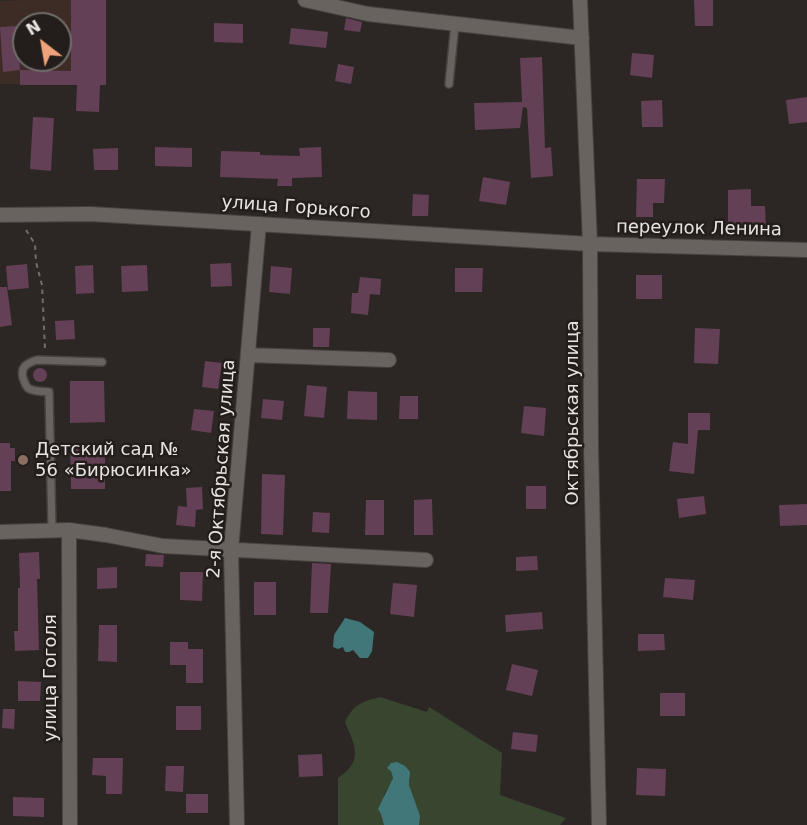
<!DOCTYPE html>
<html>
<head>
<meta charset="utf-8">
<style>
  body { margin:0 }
  #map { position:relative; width:807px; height:825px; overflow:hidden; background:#2c2725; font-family:"DejaVu Sans",sans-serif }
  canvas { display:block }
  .north { position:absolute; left:12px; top:12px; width:60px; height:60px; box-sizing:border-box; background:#231e1b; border:2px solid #716d6b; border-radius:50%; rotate:329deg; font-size:16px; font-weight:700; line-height:24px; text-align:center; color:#e7e3e2 }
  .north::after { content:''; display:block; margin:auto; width:21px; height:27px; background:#f0a27a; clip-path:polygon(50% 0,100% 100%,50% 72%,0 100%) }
</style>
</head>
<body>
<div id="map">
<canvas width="807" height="825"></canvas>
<div class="north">N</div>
</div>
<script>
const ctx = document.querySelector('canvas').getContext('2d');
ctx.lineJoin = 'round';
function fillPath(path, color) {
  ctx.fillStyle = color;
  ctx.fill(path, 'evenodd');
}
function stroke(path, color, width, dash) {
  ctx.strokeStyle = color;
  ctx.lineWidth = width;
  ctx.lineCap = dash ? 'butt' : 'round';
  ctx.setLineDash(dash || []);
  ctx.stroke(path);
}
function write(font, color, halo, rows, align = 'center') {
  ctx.font = font + ' "DejaVu Sans",sans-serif';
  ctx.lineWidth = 5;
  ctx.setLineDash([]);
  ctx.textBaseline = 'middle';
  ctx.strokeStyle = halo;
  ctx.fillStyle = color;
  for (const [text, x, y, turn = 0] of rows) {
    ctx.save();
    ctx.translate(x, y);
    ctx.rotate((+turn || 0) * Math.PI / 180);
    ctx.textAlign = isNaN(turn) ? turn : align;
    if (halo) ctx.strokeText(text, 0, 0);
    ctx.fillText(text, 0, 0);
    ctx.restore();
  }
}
const commercial = new Path2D(`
  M24,0H106V85L0,84V1ZM24,24H60V60H24Z`);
const green = new Path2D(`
  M380,697L427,712L429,707L502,753L500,795L566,818L560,825H419L409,785L410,778L391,771L393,778C391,783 389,787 386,791C381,801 380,815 384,825H338V778C364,761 355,746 345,722C354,704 361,702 380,697Z`);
const water = new Path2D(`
  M345,618L360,622L374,632L372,651L368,658H360L353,650L349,652H345L343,647L338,649L333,647L334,635Z
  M397,762L405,766L410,772L409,785L420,816L419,825H384C382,819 382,814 378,809L393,778L391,771L387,768L391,763Z`);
const building = new Path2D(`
  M71,0H106V85H100L99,112L76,111L77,85H20V70L71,71Z
  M694,0H713V26H695Z
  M346,18L362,22L360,32L344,30Z
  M214,23L243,24V43L214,42Z
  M17,26L20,70L3,72L0,27Z
  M291,28L328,32L326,48L289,44Z
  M632,53L654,55L652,78L630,75Z
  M542,57L545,148L551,147L553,176L531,178L527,108L523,107L520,128L475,130L474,103L522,102L520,58Z
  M338,64L354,67L351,84L335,81Z
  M807,97V122L789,124L786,100Z
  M662,100L663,127H642L641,101Z
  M33,117L54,118L51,171L30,169Z
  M155,147L192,148V167L155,166Z
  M321,147L322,177L292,178V186H277L278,179L220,177L221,151L260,152V155L300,156L299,148Z
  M118,148V170H94L93,149Z
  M483,177L510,182L506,205L479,201Z
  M637,179H665L664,203H653V217H636Z
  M751,189V206H765L766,227L728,228V190Z
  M413,194L429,195L428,216H412Z
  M231,263L232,286L211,287L210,264Z
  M27,264L29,288L8,290L6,266Z
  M93,265L94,293L76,294L75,266Z
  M147,265L148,291L122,292L121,266Z
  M271,266L292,268L290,294L269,292Z
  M455,268H483L482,292H455Z
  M636,275H662V299H636Z
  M360,277L381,279L380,295L370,294L368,315L351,313L352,293H358Z
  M0,287H7L12,325L0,327Z
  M74,320L75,339L56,340L55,321Z
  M313,328H330L329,347H313Z
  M695,328L720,329L718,364L694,363Z
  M205,361L222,363L218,389L202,387Z
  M33 375a7 7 0 1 1 14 0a7 7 0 1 1-14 0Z
  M70,381H104L105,422L70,423Z
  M307,385L327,387L324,418L304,416Z
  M348,391L377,392V420L347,419Z
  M400,396H418V419H399Z
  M263,399L284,401L282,420L261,418Z
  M524,406L546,408L544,436L521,433Z
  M194,409L214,411L211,433L191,430Z
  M688,413H710V430H698L694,474L669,471L673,442L688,444Z
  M0,443H10V448H15V461H11V491H0Z
  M70,447H105V489H71Z
  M262,474L285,475L283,535L261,534Z
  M526,486H546V509H526Z
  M202,487L203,509L196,510L195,527L176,525L178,506L187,507L186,488Z
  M704,496L706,514L679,518L677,499Z
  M432,499L433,535H414V500Z
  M366,500H384V535H365Z
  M807,504V525L780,526L779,505Z
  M313,512L330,513L329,533L312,532Z
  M39,552L40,579H37L39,650L15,651L14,631H18V588H20L19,553Z
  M146,554L164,555L163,567L145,566Z
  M537,556L538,570L516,571V557Z
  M312,563L331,564L328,613H310Z
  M117,567V588L97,589V568Z
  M180,572H203L202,601L180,600Z
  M665,578L695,580L693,600L663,597Z
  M254,582H276V615H254Z
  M393,583L417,585L414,617L390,614Z
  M542,612L543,629L506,632L505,615Z
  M99,625H117V662L98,661Z
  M638,634H664L665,650L638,651Z
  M170,642H188V649H203V683H186V665H170Z
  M512,664L538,670L532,696L506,690Z
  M18,681L41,682L40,701H18Z
  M660,693H685V716H660Z
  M176,706H201V730H176Z
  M3,709H15L14,729L2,728Z
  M513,732L538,735L536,752L511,749Z
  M322,754L323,776L299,777L298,755Z
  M93,758H123L122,794H106V776L92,775Z
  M166,766H184L183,792L165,791Z
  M637,768L666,769L665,796L636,795Z
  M186,794H208V813H186Z
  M13,797L44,798V817L13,816Z`);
const path = new Path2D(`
  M26,230L35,244L36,262L42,285L45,349`);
const service = new Path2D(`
  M449,84L455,24
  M52,530L49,392C43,391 33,392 28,388C26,386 24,381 23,378C20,367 27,363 37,360L102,362`);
const minor = new Path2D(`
  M305,0L368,14L582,38
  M580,0L590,244L591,446L599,825
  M0,215L90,214L590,244L807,250
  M248,355L389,360
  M69,530L70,825
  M0,532L69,530L106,535L163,546L426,560
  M237,825L231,550L259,224`);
const markers = [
  [23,460,6,"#8d6e63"]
];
const streetNames = [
  ["улица Горького",296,208,4],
  ["переулок Ленина",699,229,1],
  ["Октябрьская улица",573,413,-90],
  ["2-я Октябрьская улица",222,469,-86],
  ["улица Гоголя",51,678,-90]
];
const poiNames = [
  ["Детский сад №",35,450],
  ["56 «Бирюсинка»",35,471]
];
fillPath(commercial, '#3d2b25');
fillPath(green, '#39462f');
fillPath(water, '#42777a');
fillPath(building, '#634055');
stroke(service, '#474341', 10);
stroke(minor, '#474341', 16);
stroke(path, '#716d6b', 2, [4.5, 4.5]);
stroke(service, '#696360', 7);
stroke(minor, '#696360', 14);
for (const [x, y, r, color] of markers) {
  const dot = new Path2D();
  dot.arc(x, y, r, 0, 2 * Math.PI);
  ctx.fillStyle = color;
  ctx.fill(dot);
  stroke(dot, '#231e1b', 2);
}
write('18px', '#e7e3e2', '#231e1b', streetNames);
write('18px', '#e7e3e2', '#231e1b', poiNames, 'left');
</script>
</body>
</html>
